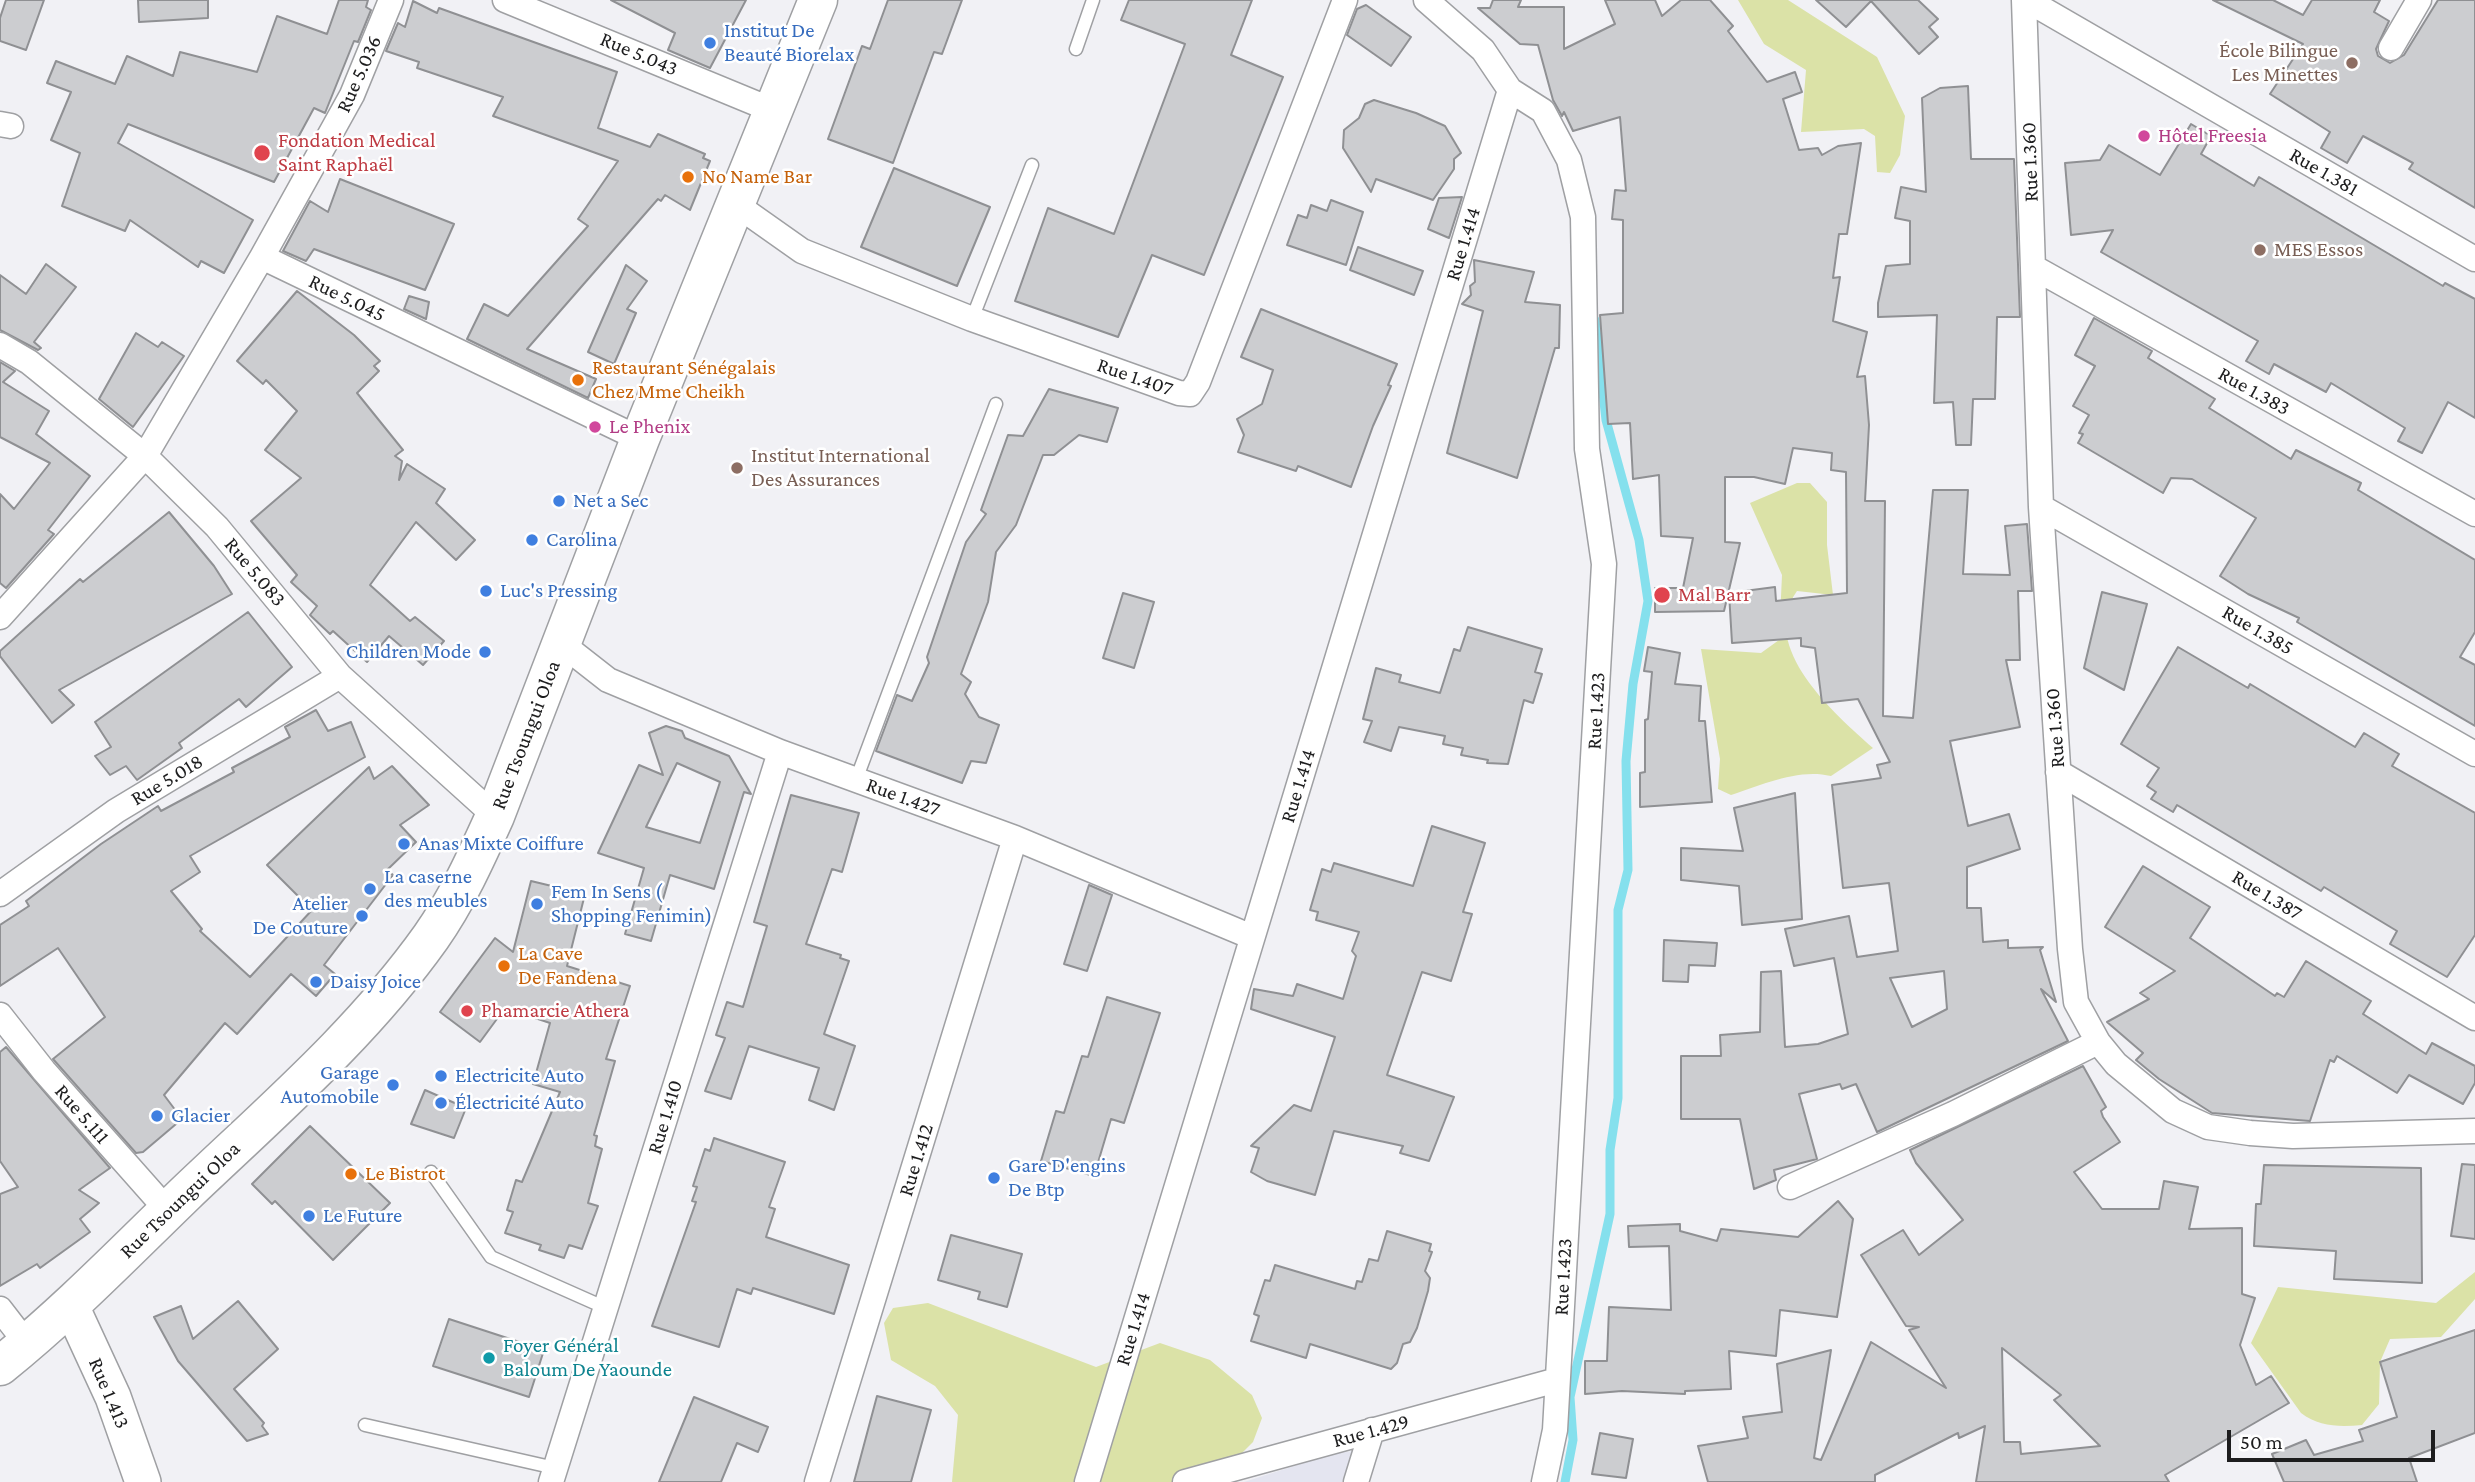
<!DOCTYPE html>
<html>
<head>
<meta charset="utf-8">
<style>
  body { margin:0 }
  #map { position:relative; width:2475px; height:1482px; overflow:hidden; background:#f1f1f5; font-family:"Crimson Pro",serif }
  canvas { display:block }
  .scale { position:absolute; left:2227px; top:1430px; width:208px; height:32px; box-sizing:border-box; border:4px solid #1d1d1e; border-top:0; padding-left:9px; font-size:21px; line-height:24px; white-space:nowrap; color:#1d1d1e; -webkit-text-stroke:5px #fff; paint-order:stroke }
</style>
</head>
<body>
<div id="map">
<canvas width="2475" height="1482"></canvas>
<div class="scale">50 m</div>
</div>
<script>
const ctx = document.querySelector('canvas').getContext('2d');
ctx.lineJoin = 'round';
function fillPath(path, color) {
  ctx.fillStyle = color;
  ctx.fill(path, 'evenodd');
}
function stroke(path, color, width, dash) {
  ctx.strokeStyle = color;
  ctx.lineWidth = width;
  ctx.lineCap = dash ? 'butt' : 'round';
  ctx.setLineDash(dash || []);
  ctx.stroke(path);
}
function write(font, color, halo, rows, align = 'center') {
  ctx.font = font + ' "Crimson Pro",serif';
  ctx.lineWidth = 5;
  ctx.setLineDash([]);
  ctx.textBaseline = 'middle';
  ctx.strokeStyle = halo;
  ctx.fillStyle = color;
  for (const [text, x, y, turn = 0] of rows) {
    ctx.save();
    ctx.translate(x, y);
    ctx.rotate((+turn || 0) * Math.PI / 180);
    ctx.textAlign = isNaN(turn) ? turn : align;
    if (halo) ctx.strokeText(text, 0, 0);
    ctx.fillText(text, 0, 0);
    ctx.restore();
  }
}
const built = new Path2D(`
  M1353,1451L1342,1482H1244L1332,1454Z`);
const green = new Path2D(`
  M1738,0H1788L1877,57L1905,116L1900,155L1890,173L1877,172L1875,136L1864,129L1801,132L1806,70L1764,44Z
  M1797,483H1810L1827,502V545L1833,595L1797,591C1757,647 1835,714 1873,748L1831,776C1798,768 1762,785 1731,795L1718,789L1720,759L1701,649L1761,653L1779,640L1782,575L1750,503Z
  M2475,1272V1299L2441,1337L2390,1339L2380,1362L2379,1404L2362,1425C2340,1427 2319,1427 2301,1413L2251,1343L2278,1287L2436,1303Z
  M928,1303L1096,1367L1160,1343L1210,1360L1252,1395L1262,1418L1253,1442L1213,1482H952L958,1415L935,1386L891,1360L884,1323L893,1308Z`);
const stream = new Path2D(`
  M1565,1482L1573,1440L1570,1397L1610,1214V1150L1618,1098V910L1628,870L1626,761L1633,684L1648,601L1639,540L1606,420L1595,320`);
const building = new Path2D(`
  M6,0H44L26,50L0,41V18Z
  M138,0H208V18L139,22Z
  M339,0H368L366,7L371,10L358,42L354,41L325,113L314,108L274,182L128,124L118,143L253,220L224,273L201,261L198,267L130,220L125,231L62,206L80,153L51,140L71,92L47,83L56,61L115,84L127,56L173,76L180,52L257,72L277,16L327,34Z
  M611,0H746L710,68L668,50L675,33Z
  M888,0H962L942,54L934,52L893,163L828,139L862,46L870,49Z
  M1129,0H1252L1231,55L1283,77L1204,275L1152,255L1118,337L1015,301L1048,208L1114,234L1185,44L1121,20Z
  M1493,0H1521L1518,7H1564V49L1615,24L1605,0H1655L1662,16L1681,0H1710L1733,26L1728,31L1767,82L1795,72L1802,92L1783,99L1799,150L1818,148L1822,155L1838,146L1861,143L1847,234H1839L1833,278L1840,277L1833,321L1867,332L1857,377L1865,376L1869,425L1865,501H1885L1883,716L1913,718L1933,490H1968L1963,574L2010,575L2005,526L2027,524L2032,591H2018L2020,660H2006L2020,727L1950,741L1968,826L2009,814L2020,849L1967,867V908H1981L1983,942L2008,940V948L2043,947L2040,950L2056,1002L2041,989L2068,1041L1877,1132L1856,1084L1842,1089L1840,1084L1799,1094L1817,1159L1774,1170L1776,1180L1754,1189L1740,1119H1681V1056H1721L1720,1035L1760,1032L1761,972L1781,971L1785,1047L1818,1044L1848,1034L1834,958L1794,966L1785,929L1849,916L1857,957L1898,951L1889,883L1843,888L1832,785L1881,778L1877,765L1890,762L1858,699L1822,703L1815,648L1801,646V638L1732,643L1729,593L1775,587L1776,601L1847,593L1846,472L1831,470L1832,453L1793,448L1785,484L1754,477H1725V542L1740,543L1724,611L1655,612V588H1683L1693,538L1661,536L1659,475L1633,479L1630,423L1608,424L1600,315L1623,313V220L1612,219L1615,190L1626,191L1620,117L1573,131L1564,112L1562,116L1553,100L1538,45L1520,44L1478,8H1490ZM1944,971L1947,1009L1912,1027L1890,978Z
  M1816,0H1918L1938,19L1929,27L1938,37L1919,54L1871,1L1846,27Z
  M2213,0H2273L2303,15L2312,0H2380L2374,12L2389,21L2376,49L2378,56L2390,63L2404,55L2438,0H2475V208L2409,169L2413,163L2363,136L2347,163L2321,148L2330,132L2270,94L2303,44Z
  M413,1L437,13L439,8L617,72L598,128L650,147L658,134L705,154L703,158L710,161L690,210L665,195L661,201L658,199L527,349L596,379L588,398L467,339L484,304L508,316L588,226L578,219L618,161L493,116L503,97L417,68L419,62L386,51L398,23L405,27Z
  M1366,5L1411,37L1391,66L1347,35L1357,9Z
  M1968,86L1971,159H2014L2020,317H1997L1995,399H1973L1971,445H1956L1953,402L1934,403L1937,315L1878,317V303L1886,266L1910,264V221L1895,218L1901,187L1926,192L1922,98L1940,88Z
  M1374,100L1416,113L1445,126L1461,153L1454,159V169L1433,200L1376,179L1371,192L1343,148L1344,130L1359,118L1365,104Z
  M2191,124L2211,136L2201,154L2254,186L2259,177L2443,286L2445,283L2475,299V418L2448,402L2422,453L2398,441L2405,428L2331,383L2326,392L2274,364L2269,374L2246,361L2258,341L2101,252L2113,230L2071,235L2065,163L2100,160L2109,145L2160,175Z
  M894,168L990,207L957,286L861,247Z
  M340,179L454,224L425,290L314,249L306,261L283,251L310,201L328,212Z
  M1462,197L1449,238L1428,229L1439,198Z
  M1331,200L1363,212L1346,265L1287,245L1298,215L1307,218L1311,205L1327,211Z
  M1358,247L1423,271L1414,295L1350,270Z
  M1474,260L1534,272L1525,302L1560,305L1559,348H1555L1517,478L1447,453L1483,311L1462,304L1471,295L1470,286L1475,282Z
  M46,264L76,287L34,342L41,348L38,350L0,330V275L26,294Z
  M626,265L647,281L627,309L636,313L614,364L588,352Z
  M297,291L354,335L380,361L374,366L379,371L357,393L403,450L395,456L402,461L399,480L407,464L445,489L436,503L475,540L456,560L416,522L370,585L410,621L415,617L444,641L423,665L389,636L367,662L333,631L330,634L310,615L317,606L291,582L297,575L251,521L301,478L265,450L297,411L266,380L263,384L237,361Z
  M409,296L429,302L426,319L404,309Z
  M1261,309L1397,364L1388,385L1391,386L1373,426L1351,487L1298,466L1296,471L1238,452L1244,435L1237,419L1262,404L1273,370L1241,357Z
  M2094,318L2152,351L2148,358L2215,399L2209,408L2291,459L2296,450L2361,483L2358,490L2475,560V632L2460,657L2475,665V726L2297,622L2299,618L2248,594L2220,576L2256,518L2192,479L2171,478L2163,493L2078,443L2083,434L2079,433L2089,415L2073,406L2095,366L2075,355Z
  M136,333L158,347L162,342L184,356L133,427L99,399Z
  M0,362L15,371L3,382L49,411L36,434L90,476L48,530L54,534L6,588L0,583V494L14,509L50,463L0,437Z
  M1049,389L1118,408L1107,442L1079,435L1054,455H1043L1016,525L996,552L988,602L961,674L971,682L965,694L979,717L999,725L986,763L971,761L962,783L876,751L897,695L912,701L929,663L927,657L966,542L986,514L981,510L1008,435L1023,436Z
  M169,512L214,566L232,594L59,690L74,705L52,723L0,656V651L80,579L83,582Z
  M2102,592L2147,604L2124,690L2084,668Z
  M1123,593L1154,602L1134,668L1103,658Z
  M248,612L292,667L246,707L239,699L179,743L182,748L137,780L126,766L110,775L95,756L111,747L95,722Z
  M1468,627L1542,649L1535,672L1542,674L1533,703L1524,700L1508,764L1487,763L1488,760L1461,755L1463,748L1443,744L1445,736L1399,727L1391,751L1364,742L1372,721L1363,719L1376,668L1401,675L1399,682L1440,693L1454,649L1460,651Z
  M1648,647L1680,653L1675,684L1701,686L1699,721H1705L1712,802L1640,807V773L1645,772V720L1648,719L1652,672L1644,671Z
  M2178,647L2248,688L2250,684L2355,747L2364,733L2399,754L2392,766L2475,813V935L2447,977L2390,944L2397,931L2324,887L2321,891L2177,805L2173,812L2151,799L2156,792L2147,786L2159,768L2121,744Z
  M316,710L328,731L351,722L365,757L190,856L200,872L171,891L202,929L200,931L250,977L312,910L267,865L369,767L374,779L392,766L429,805L400,825L416,842L387,870L393,875L324,965L335,974L316,996L291,974L237,1034L225,1023L164,1095L182,1119L143,1152L136,1153L53,1059L105,1017L58,948L0,986V925L29,906L26,901L101,844L158,806L161,811L234,772L232,768L290,737L285,727Z
  M666,726L682,731L685,738L729,756L751,794L744,792L714,889L670,875L651,941L625,934L644,868L598,853L639,765L663,775L649,733ZM677,763L720,782L700,843L646,827Z
  M1795,793L1802,919L1742,925L1739,886L1681,880V848L1743,851L1734,808Z
  M791,795L859,813L842,872L832,869L806,944L841,955L840,958L849,961L824,1034L855,1046L834,1110L809,1100L819,1068L749,1046L731,1099L705,1091L725,1038L716,1035L727,1002L743,1007L767,926L754,922Z
  M1432,826L1485,843L1463,912L1472,914L1451,981L1422,972L1387,1075L1454,1097L1429,1161L1400,1153L1403,1146L1334,1131L1315,1195L1267,1181L1251,1172L1259,1148L1251,1146L1294,1105L1311,1111L1335,1037L1251,1009L1254,989L1293,996L1297,984L1343,999L1356,956L1352,951L1359,932L1316,920L1318,912L1310,910L1322,869L1331,872L1334,863L1413,886Z
  M2143,866L2210,907L2190,938L2275,996L2277,993L2284,997L2306,961L2371,1001L2363,1014L2426,1054L2432,1043L2475,1066V1083L2463,1104L2409,1075L2397,1093L2337,1056L2334,1062L2330,1060L2310,1121L2212,1113L2159,1079L2136,1060L2143,1053L2107,1022L2149,999L2140,993L2175,971L2105,927Z
  M531,881L585,894L567,966L630,986L606,1059L615,1061L594,1135L597,1136L595,1146L602,1149L588,1203L598,1206L582,1249L569,1245L564,1258L539,1250L541,1245L505,1233L513,1212L507,1210L516,1180L522,1182L560,1092L533,1084L550,1023L505,1008L480,1042L440,1012L495,938L513,952Z
  M1089,885L1112,895L1087,971L1064,964Z
  M1664,940L1717,943L1715,966L1689,965L1688,982L1663,981Z
  M1107,997L1160,1013L1124,1123L1111,1119L1094,1176L1041,1161L1056,1111L1064,1113L1082,1056L1088,1057Z
  M6,1047L110,1168L79,1190L99,1203L80,1219L90,1232L40,1268L37,1264L0,1286V1194L18,1187L0,1161V1052Z
  M2083,1066L2106,1107L2101,1111L2103,1117L2120,1142L2074,1172L2102,1209H2159L2164,1181L2198,1187L2189,1229L2242,1228V1294L2255,1298L2240,1345L2256,1385L2271,1376L2289,1403L2165,1475L2169,1482H1976L1985,1426L1959,1438L1958,1433L1875,1475V1482H1708L1698,1446L1748,1438L1743,1417L1782,1412L1777,1364L1831,1350L1814,1458L1821,1460L1871,1342L1946,1388L1909,1330L1919,1327L1906,1326L1861,1255L1903,1230L1919,1255L1963,1220L1916,1163L1910,1150ZM2002,1348L2061,1395L2054,1400L2100,1446L2021,1454L2020,1442H2004Z
  M425,1090L466,1108L454,1138L411,1124Z
  M310,1126L390,1203L333,1260L275,1201L272,1204L252,1184Z
  M714,1138L785,1162L769,1207L775,1209L766,1237L849,1265L834,1314L753,1288L751,1294L737,1289L719,1347L652,1326L696,1202L692,1201L697,1187L693,1186L705,1149L710,1151Z
  M2462,1164L2475,1165V1239L2451,1236Z
  M2264,1165L2421,1168L2422,1283L2334,1279L2336,1251L2254,1246L2256,1204H2261Z
  M1838,1201L1853,1219L1837,1317L1780,1310L1776,1356L1729,1351L1731,1389L1685,1391V1394L1622,1391L1585,1394V1361H1607L1609,1307L1671,1310L1669,1246L1629,1247L1628,1226L1680,1224V1231L1717,1241L1721,1229L1798,1237Z
  M1387,1231L1431,1244L1429,1251L1432,1252L1425,1271L1430,1278L1428,1291L1417,1328L1410,1342L1403,1344L1397,1363L1391,1369L1310,1344L1306,1358L1251,1341L1259,1316L1254,1314L1265,1280L1270,1281L1275,1265L1355,1289L1357,1281L1362,1282L1369,1259L1378,1261Z
  M951,1235L1022,1254L1007,1307L978,1299L980,1292L938,1280Z
  M238,1301L278,1349L234,1389L264,1423L262,1426L268,1434L247,1441L178,1361L154,1317L181,1306L193,1339Z
  M449,1319L544,1350L529,1397L433,1366Z
  M2475,1330V1433L2409,1458L2417,1482H2284L2272,1454L2306,1440L2314,1455L2363,1441L2359,1430L2397,1417L2380,1362Z
  M877,1396L931,1410L911,1482H854Z
  M694,1397L768,1427L758,1452L737,1443L721,1482H659Z
  M1600,1433L1633,1439L1626,1478L1592,1474Z`);
const lane = new Path2D(`
  M1076,49L1093,0
  M972,319L1032,165
  M856,780L996,404
  M431,1172L491,1257L606,1308
  M365,1425L555,1468`);
const street = new Path2D(`
  M505,0L772,110
  M1426,0L1483,50L1510,90L1543,111L1569,160L1583,217L1587,449L1604,564L1555,1430L1544,1482
  M2024,0L2041,507L2070,949L2076,1002L2098,1042L2116,1064L2173,1111L2208,1127L2250,1133L2293,1136L2475,1131
  M2027,0L2475,259
  M2391,48L2419,0
  M0,124L11,126
  M734,203L802,251L972,319L1179,393L1190,394L1198,382L1345,0
  M262,257L352,95L391,0
  M2033,267L2475,514
  M0,345L29,362L145,456L217,527L340,676L495,816
  M2041,507L2475,754
  M0,617L145,456L262,257L640,439
  M562,644L608,680L780,752L1015,838L1252,937
  M2058,772L2475,1018
  M0,894L116,811L340,676
  M0,1015L44,1071L168,1211
  M1790,1187L1953,1114L2098,1042
  M0,1309L27,1344
  M551,1482L780,752
  M817,1482L1015,838
  M1087,1482L1510,90
  M1185,1482L1557,1380
  M1356,1482L1372,1430`);
const secondary = new Path2D(`
  M71,1306L113,1397L143,1482`);
const primary = new Path2D(`
  M0,1366C66,1313 125,1252 186,1193C271,1112 362,1034 431,937C457,900 476,858 495,816L640,439L818,0`);
const markers = [
  [710,43,7,"#3f7fe0"],
  [2352,63,7,"#8d6e63"],
  [2144,136,7,"#d1479c"],
  [262,153,9,"#e0444e"],
  [688,177,7,"#e8710a"],
  [2260,250,7,"#8d6e63"],
  [578,380,7,"#e8710a"],
  [595,427,7,"#d1479c"],
  [737,468,7,"#8d6e63"],
  [559,501,7,"#3f7fe0"],
  [532,540,7,"#3f7fe0"],
  [486,591,7,"#3f7fe0"],
  [1662,595,9,"#e0444e"],
  [485,652,7,"#3f7fe0"],
  [404,844,7,"#3f7fe0"],
  [370,889,7,"#3f7fe0"],
  [537,904,7,"#3f7fe0"],
  [362,916,7,"#3f7fe0"],
  [504,966,7,"#e8710a"],
  [316,982,7,"#3f7fe0"],
  [467,1011,7,"#e0444e"],
  [441,1076,7,"#3f7fe0"],
  [393,1085,7,"#3f7fe0"],
  [441,1103,7,"#3f7fe0"],
  [157,1116,7,"#3f7fe0"],
  [351,1174,7,"#e8710a"],
  [994,1178,7,"#3f7fe0"],
  [309,1216,7,"#3f7fe0"],
  [489,1358,7,"#0f9aa8"]
];
const shopNames = [
  ["Institut De",724,31],
  ["Beauté Biorelax",724,55],
  ["Net a Sec",573,501],
  ["Carolina",546,540],
  ["Luc's Pressing",500,591],
  ["Children Mode",471,652,"right"],
  ["Anas Mixte Coiffure",418,844],
  ["La caserne",384,877],
  ["des meubles",384,901],
  ["Fem In Sens (",551,892],
  ["Shopping Fenimin)",551,916],
  ["Atelier",348,904,"right"],
  ["De Couture",348,928,"right"],
  ["Daisy Joice",330,982],
  ["Garage",379,1073,"right"],
  ["Automobile",379,1097,"right"],
  ["Electricite Auto",455,1076],
  ["Électricité Auto",455,1103],
  ["Glacier",171,1116],
  ["Gare D'engins",1008,1166],
  ["De Btp",1008,1190],
  ["Le Future",323,1216]
];
const educationNames = [
  ["École Bilingue",2338,51,"right"],
  ["Les Minettes",2338,75,"right"],
  ["MES Essos",2274,250],
  ["Institut International",751,456],
  ["Des Assurances",751,480]
];
const streetNames = [
  ["Rue 5.043",639,54,23],
  ["Rue 5.036",359,74,-66],
  ["Rue 1.360",2030,162,-92],
  ["Rue 1.381",2324,172,30],
  ["Rue 1.414",1463,244,-73],
  ["Rue 5.045",347,298,26],
  ["Rue 1.407",1135,377,19],
  ["Rue 1.383",2254,391,29],
  ["Rue 5.083",255,572,50],
  ["Rue 1.385",2258,630,30],
  ["Rue 1.423",1596,711,-87],
  ["Rue 1.360",2055,728,-94],
  ["Rue Tsoungui Oloa",526,735,-69],
  ["Rue 5.018",167,780,-31],
  ["Rue 1.414",1298,786,-73],
  ["Rue 1.427",903,797,20],
  ["Rue 1.387",2267,895,31],
  ["Rue 5.111",82,1114,49],
  ["Rue 1.410",665,1117,-73],
  ["Rue 1.412",916,1160,-73],
  ["Rue Tsoungui Oloa",180,1200,-44],
  ["Rue 1.423",1563,1277,-87],
  ["Rue 1.414",1133,1329,-73],
  ["Rue 1.413",109,1393,67],
  ["Rue 1.429",1371,1431,-15]
];
const hotelNames = [
  ["Hôtel Freesia",2158,136],
  ["Le Phenix",609,427]
];
const healthNames = [
  ["Fondation Medical",278,141],
  ["Saint Raphaël",278,165],
  ["Mal Barr",1678,595],
  ["Phamarcie Athera",481,1011]
];
const foodNames = [
  ["No Name Bar",702,177],
  ["Restaurant Sénégalais",592,368],
  ["Chez Mme Cheikh",592,392],
  ["La Cave",518,954],
  ["De Fandena",518,978],
  ["Le Bistrot",365,1174]
];
const cultureNames = [
  ["Foyer Général",503,1346],
  ["Baloum De Yaounde",503,1370]
];
fillPath(built, '#e4e5f0');
fillPath(green, '#dbe2a7');
stroke(stream, '#85e0ed', 9);
fillPath(building, '#cccdd0');
stroke(building, '#8f9093', 2);
stroke(lane, '#9fa0a3', 15);
stroke(street, '#9fa0a3', 27);
stroke(secondary, '#9fa0a3', 38);
stroke(primary, '#9fa0a3', 41);
stroke(lane, '#fff', 12);
stroke(street, '#fff', 24);
stroke(secondary, '#fff', 35);
stroke(primary, '#fff', 38);
for (const [x, y, r, color] of markers) {
  const dot = new Path2D();
  dot.arc(x, y, r, 0, 2 * Math.PI);
  ctx.fillStyle = color;
  ctx.fill(dot);
  stroke(dot, '#fff', 2.5);
}
write('21px', '#366cbe', '#fff', shopNames, 'left');
write('21px', '#785e54', '#fff', educationNames, 'left');
write('21px', '#1d1d1e', '#fff', streetNames);
write('21px', '#b23c85', '#fff', hotelNames, 'left');
write('21px', '#be3a42', '#fff', healthNames, 'left');
write('21px', '#c56008', '#fff', foodNames, 'left');
write('21px', '#0d838f', '#fff', cultureNames, 'left');
</script>
</body>
</html>
